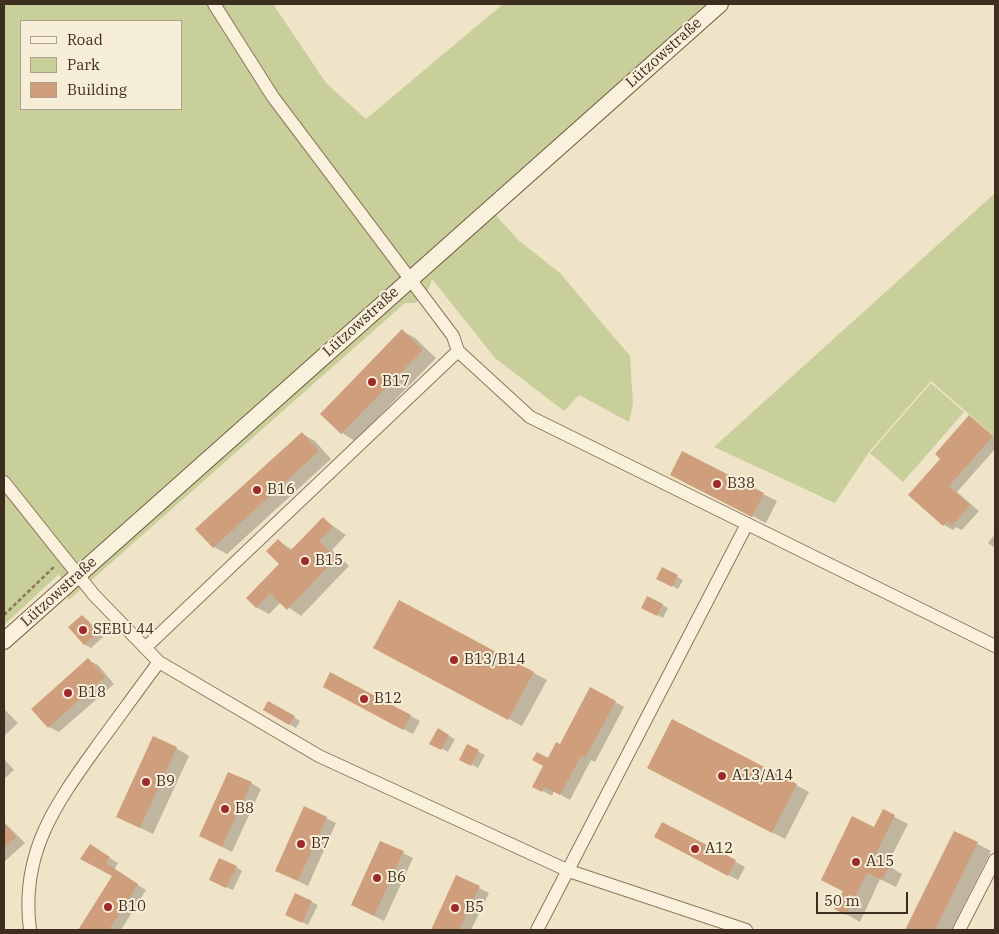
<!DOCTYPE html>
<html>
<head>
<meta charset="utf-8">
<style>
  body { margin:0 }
  #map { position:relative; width:999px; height:934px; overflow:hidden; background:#f0e4c8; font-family:"IBM Plex Serif",serif }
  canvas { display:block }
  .frame { position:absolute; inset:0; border:5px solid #3d2e20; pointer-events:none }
  .legend { position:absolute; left:20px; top:20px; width:162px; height:90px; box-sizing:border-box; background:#f7eed8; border:1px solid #ada18e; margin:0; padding:6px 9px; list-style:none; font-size:15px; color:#3d2e20 }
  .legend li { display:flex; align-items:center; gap:10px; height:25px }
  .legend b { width:25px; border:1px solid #ada18e }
  .scale { position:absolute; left:816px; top:892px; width:92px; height:22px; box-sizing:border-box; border:2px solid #3d2e20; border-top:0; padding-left:6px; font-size:15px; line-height:18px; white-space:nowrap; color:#3d2e20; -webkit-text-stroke:4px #f7eed8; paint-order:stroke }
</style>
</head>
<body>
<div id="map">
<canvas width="999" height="934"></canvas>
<div class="frame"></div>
<ul class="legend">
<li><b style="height:6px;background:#faf1dc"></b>Road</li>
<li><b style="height:14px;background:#c9cf9b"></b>Park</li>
<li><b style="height:14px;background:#cf9f7d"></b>Building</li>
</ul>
<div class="scale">50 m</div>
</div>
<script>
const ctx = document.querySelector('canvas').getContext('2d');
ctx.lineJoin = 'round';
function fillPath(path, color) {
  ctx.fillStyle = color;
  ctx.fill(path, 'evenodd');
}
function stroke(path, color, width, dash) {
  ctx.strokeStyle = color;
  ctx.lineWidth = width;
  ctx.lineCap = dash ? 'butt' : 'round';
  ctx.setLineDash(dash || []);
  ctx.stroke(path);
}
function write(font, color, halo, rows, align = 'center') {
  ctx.font = font + ' "IBM Plex Serif",serif';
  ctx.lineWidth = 4;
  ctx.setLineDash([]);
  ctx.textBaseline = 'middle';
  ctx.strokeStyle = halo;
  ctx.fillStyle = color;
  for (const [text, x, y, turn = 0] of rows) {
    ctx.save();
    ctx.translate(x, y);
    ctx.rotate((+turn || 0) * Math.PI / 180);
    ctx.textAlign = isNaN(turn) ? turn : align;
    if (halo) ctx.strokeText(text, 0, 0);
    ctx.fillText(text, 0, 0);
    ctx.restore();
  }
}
const green = new Path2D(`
  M4,4H273L326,83L366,119L503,4H706L486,204L518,240L560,273L630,356L633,404L629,422L579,395L564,411L495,358L432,279C429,291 424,296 415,303H405L69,600L59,574L4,625ZM21,21H181V109H21Z
  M995,193V437L931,381L869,452L835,503L714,447Z
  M931,383L964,412L903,482L870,453Z`);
const shadow = new Path2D(`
  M402,331L415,338L436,358L355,441L342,433L322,414Z
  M969,417L995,437V449L957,492L979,511L962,530L956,527L953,530L944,525L941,459Z
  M302,434L315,441L331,459L227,554L214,547Z
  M682,453L777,501L766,523L684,482Z
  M323,519L346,535L332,550L349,566L301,616L281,602L269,614L256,607L280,563L278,541L293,550Z
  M995,534V548L988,543Z
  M663,569L683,580L678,589L658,578Z
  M648,597L668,608L663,618L643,607Z
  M399,601L547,680L522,726L388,655Z
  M82,616L88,620L103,637L91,648L84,644Z
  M88,660L98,665L114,684L59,732L49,727Z
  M331,674L420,721L413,734L333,692Z
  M615,702L624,707L595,762L591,760L570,800L554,791L552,796L534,786L548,759L560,746Z
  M269,703L300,721L296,728L265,710Z
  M4,709L18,723L4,736Z
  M438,730L455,739L448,752L431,743Z
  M468,746L485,755L478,768L461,759Z
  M176,748L189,756L153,834L118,817Z
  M4,759L14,770L4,779Z
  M661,775L796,785L809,792L785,839Z
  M251,783L261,789L232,852L200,836Z
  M883,811L908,824L887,865L902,874L896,887L880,879L860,922L835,908L844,892L822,880L874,829Z
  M326,818L336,823L308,886L276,870Z
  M4,822L25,843L4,862Z
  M662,823L745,867L738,880L665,842Z
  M955,832L991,851L951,930H907Z
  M90,846L118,863L114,870L146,890L121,930L80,929L114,876Z
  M403,853L413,858L384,921L352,905Z
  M236,867L242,871L233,890L217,883Z
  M457,877L489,893L471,930H432Z
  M296,895L318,905L308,925L293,918Z`);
const building = new Path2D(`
  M402,329L423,350L341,434L320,414Z
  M969,415L993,436L949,486L970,505L952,526L947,521L943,526L908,495L940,459L935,454Z
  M302,432L319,451L213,548L195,529Z
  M682,451L764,493L752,517L670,475Z
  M323,517L333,527L319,541L336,558L287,610L270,593L256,608L246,598L279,564L266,551L278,539L290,551Z
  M662,567L678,575L672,587L656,579Z
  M647,596L663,604L657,616L641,608Z
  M399,600L534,672L508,720L373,648Z
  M82,615L98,633L84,645L68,627Z
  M88,658L105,677L48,728L31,709Z
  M330,672L411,715L403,730L323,687Z
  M590,687L616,701L585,758L581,756L560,795L544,787L542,792L532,787L543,766L532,760L537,752L548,758L556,742L560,744Z
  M268,701L295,716L289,725L263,710Z
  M672,719L797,784L772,833L647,768Z
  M438,728L449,735L441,750L429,744Z
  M153,736L177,747L140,828L116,817Z
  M467,744L479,750L471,766L459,760Z
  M228,772L252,782L222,847L199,836Z
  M304,806L327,817L298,881L275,871Z
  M883,809L895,815L874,858L890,865L882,880L867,873L846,915L834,909L843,891L821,880L852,816L874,827Z
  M662,822L736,860L728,876L654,837Z
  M4,823L16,837L4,848Z
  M954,831L978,842L935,930H905Z
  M380,841L404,851L374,916L351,905Z
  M90,844L110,857L106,863L138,884L109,930H78L112,876L80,859Z
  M219,858L237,866L226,888L209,880Z
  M456,875L480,886L459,930H431Z
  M295,893L312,901L302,923L285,915Z`);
const path = new Path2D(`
  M4,615L55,566`);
const street = new Path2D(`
  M214,4L273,97L453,336L458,351L530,417L995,646
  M4,482L94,595L159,662L319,756L569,871L746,930
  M145,648L458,351
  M30,930C20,853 55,805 98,745C118,718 138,690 159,662
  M537,930L747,524
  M959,930L995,860`);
const secondary = new Path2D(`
  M4,641L720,4`);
const markers = [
  [372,382,5,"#9e2a2b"],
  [717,484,5,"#9e2a2b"],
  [257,490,5,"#9e2a2b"],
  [305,561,5,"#9e2a2b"],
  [83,630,5,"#9e2a2b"],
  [454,660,5,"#9e2a2b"],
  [68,693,5,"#9e2a2b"],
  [364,699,5,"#9e2a2b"],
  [722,776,5,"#9e2a2b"],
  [146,782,5,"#9e2a2b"],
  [225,809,5,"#9e2a2b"],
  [301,844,5,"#9e2a2b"],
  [695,849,5,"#9e2a2b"],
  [856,862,5,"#9e2a2b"],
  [377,878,5,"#9e2a2b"],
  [108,907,5,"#9e2a2b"],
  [455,908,5,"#9e2a2b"]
];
const streetNames = [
  ["Lützowstraße",664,53,-42],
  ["Lützowstraße",361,322,-42],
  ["Lützowstraße",59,592,-42]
];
const poiNames = [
  ["B17",382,382],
  ["B38",727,484],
  ["B16",267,490],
  ["B15",315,561],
  ["SEBU 44",93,630],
  ["B13/B14",464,660],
  ["B18",78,693],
  ["B12",374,699],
  ["A13/A14",732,776],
  ["B9",156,782],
  ["B8",235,809],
  ["B7",311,844],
  ["A12",705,849],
  ["A15",866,862],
  ["B6",387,878],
  ["B10",118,907],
  ["B5",465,908]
];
fillPath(green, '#c9cf9b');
fillPath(shadow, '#0003');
fillPath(building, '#cf9f7d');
stroke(street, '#8d765c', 14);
stroke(secondary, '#6f573f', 18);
stroke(path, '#8d765c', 2.5, [4, 2.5]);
stroke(street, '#faf1dc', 12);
stroke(secondary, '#faf1dc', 16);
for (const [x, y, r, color] of markers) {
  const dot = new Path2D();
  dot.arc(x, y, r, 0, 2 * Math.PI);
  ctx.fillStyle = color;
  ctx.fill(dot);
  stroke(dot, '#f7eed8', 2);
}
write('15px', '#3d2e20', '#f7eed8', streetNames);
write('15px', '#3d2e20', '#f7eed8', poiNames, 'left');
</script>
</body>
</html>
